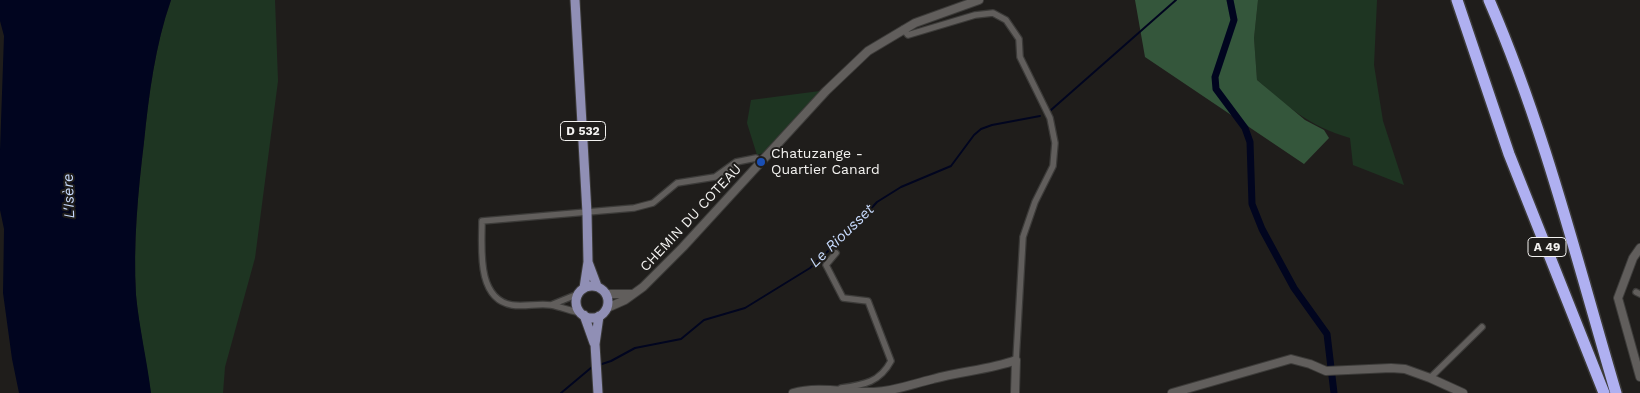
<!DOCTYPE html>
<html>
<head>
<meta charset="utf-8">
<style>
  body { margin:0 }
  canvas { display:block; background:#1f1d1b }
</style>
</head>
<body>
<canvas width="1640" height="393"></canvas>
<script>
const ctx = document.querySelector('canvas').getContext('2d');
ctx.lineJoin = 'round';
function fillPath(path, color) {
  ctx.fillStyle = color;
  ctx.fill(path, 'evenodd');
}
function stroke(path, color, width, dash) {
  ctx.strokeStyle = color;
  ctx.lineWidth = width;
  ctx.lineCap = dash ? 'butt' : 'round';
  ctx.setLineDash(dash || []);
  ctx.stroke(path);
}
function write(font, color, halo, rows, align = 'center') {
  ctx.font = font + ' "Work Sans",sans-serif';
  ctx.lineWidth = 4;
  ctx.setLineDash([]);
  ctx.textBaseline = 'middle';
  ctx.strokeStyle = halo;
  ctx.fillStyle = color;
  for (const [text, x, y, turn = 0] of rows) {
    ctx.save();
    ctx.translate(x, y);
    ctx.rotate((+turn || 0) * Math.PI / 180);
    ctx.textAlign = isNaN(turn) ? turn : align;
    if (halo) ctx.strokeText(text, 0, 0);
    ctx.fillText(text, 0, 0);
    ctx.restore();
  }
}
const green = new Path2D(`
  M171,0H275L278,81L255,258L225,367L223,393H151C146,360 139,327 136,295C133,244 138,192 144,142C149,94 155,46 171,0Z
  M1258,0H1377L1374,65L1383,121L1404,185L1353,165L1350,138C1307,125 1290,108 1257,80L1254,38Z
  M820,91L763,153L757,155L747,123L751,100Z`);
const forest = new Path2D(`
  M1135,0H1258L1254,38L1257,80L1305,120L1324,130L1329,138L1304,164L1145,57Z`);
const water = new Path2D(`
  M0,0H171C155,46 149,94 144,142C138,192 133,244 136,295C139,327 147,360 151,393H19L12,359L3,293L4,229L0,210V150L4,36L0,21Z`);
const stream = new Path2D(`
  M1051,110L1176,0
  M599,365L611,361L635,348L681,339L704,320L745,308L810,268L857,224L877,202L901,187L951,166L974,135L981,129L992,125L1040,116
  M561,393L592,367`);
const canal = new Path2D(`
  M1230,0L1234,20L1215,77L1216,89L1245,128L1250,142L1252,204L1262,229L1294,288L1327,334L1334,393`);
const minor = new Path2D(`
  M903,29L908,35L975,15L993,13L1006,20L1019,39L1020,57L1050,118L1055,143L1053,166L1035,202L1023,237L1016,360
  M836,253L826,265L843,298L868,301L891,361C880,382 864,385 841,388
  M1636,292L1640,294
  M551,305L578,294
  M581,313C571,311 561,307 551,305C538,303 525,307 512,305C476,299 482,247 482,221L634,208L653,203L677,183L715,177L736,162L756,158L761,162
  M1430,378L1482,327`);
const tertiary = new Path2D(`
  M1640,248L1633,258L1618,298L1640,377
  M606,294H631
  M607,308L625,300L643,287L683,247L826,91L868,51L915,23L979,0
  M793,393C819,386 847,393 874,392C896,391 912,384 933,379C961,371 989,370 1016,360L1015,393
  M1172,393L1291,359L1310,364L1326,371L1391,368L1405,369L1430,378L1463,393`);
const primary = new Path2D(`
  M575,0L587,213L588,262L584,288
  M588,262L597,286
  M576 302a16 16 0 1 1 32 0a16 16 0 1 1-32 0Z
  M584,315L594,343
  M598,393L595,344L599,316`);
const motorway = new Path2D(`
  M1457,0L1509,154L1604,393
  M1489,0C1544,127 1577,261 1616,393`);
const markers = [
  [761,162,5,"#1a4fb4"]
];
const shields = [
  [583,131,45],
  [1547,247,38]
];
const shieldNames = [
  ["D 532",583,131],
  ["A 49",1547,247]
];
const poiNames = [
  ["Chatuzange -",771,154],
  ["Quartier Canard",771,170]
];
const streetNames = [
  ["CHEMIN DU COTEAU",691,218,-47]
];
const waterNames = [
  ["L'Isère",69,196,-92],
  ["Le Riousset",842,236,-44]
];
fillPath(green, '#1e3522');
fillPath(forest, '#34563b');
fillPath(water, '#01051f');
stroke(stream, '#01051f', 2);
stroke(canal, '#01051f', 7);
stroke(minor, '#3c3b39', 8);
stroke(tertiary, '#3c3b39', 10);
stroke(primary, '#3c3b39', 11);
stroke(motorway, '#3c3b39', 14);
stroke(minor, '#615e5c', 5.5);
stroke(tertiary, '#615e5c', 8);
stroke(primary, '#908fb5', 9);
stroke(motorway, '#afb0f1', 11);
for (const [x, y, r, color] of markers) {
  const dot = new Path2D();
  dot.arc(x, y, r, 0, 2 * Math.PI);
  ctx.fillStyle = color;
  ctx.fill(dot);
  stroke(dot, '#1f1d1b', 2);
}
for (const [x, y, w] of shields) {
  const box = new Path2D();
  box.roundRect(x - w / 2, y - 9.5, w, 19, 4);
  ctx.fillStyle = '#1f1d1b';
  ctx.fill(box);
  stroke(box, '#f3f2f0', 1);
}
write('bold 12px', '#f3f2f0', null, shieldNames);
write('14px', '#f3f2f0', '#1f1d1b', poiNames, 'left');
write('14px', '#f3f2f0', '#1f1d1b', streetNames);
write('italic 15px', '#c6d9fc', '#1f1d1b', waterNames);
</script>
</body>
</html>
